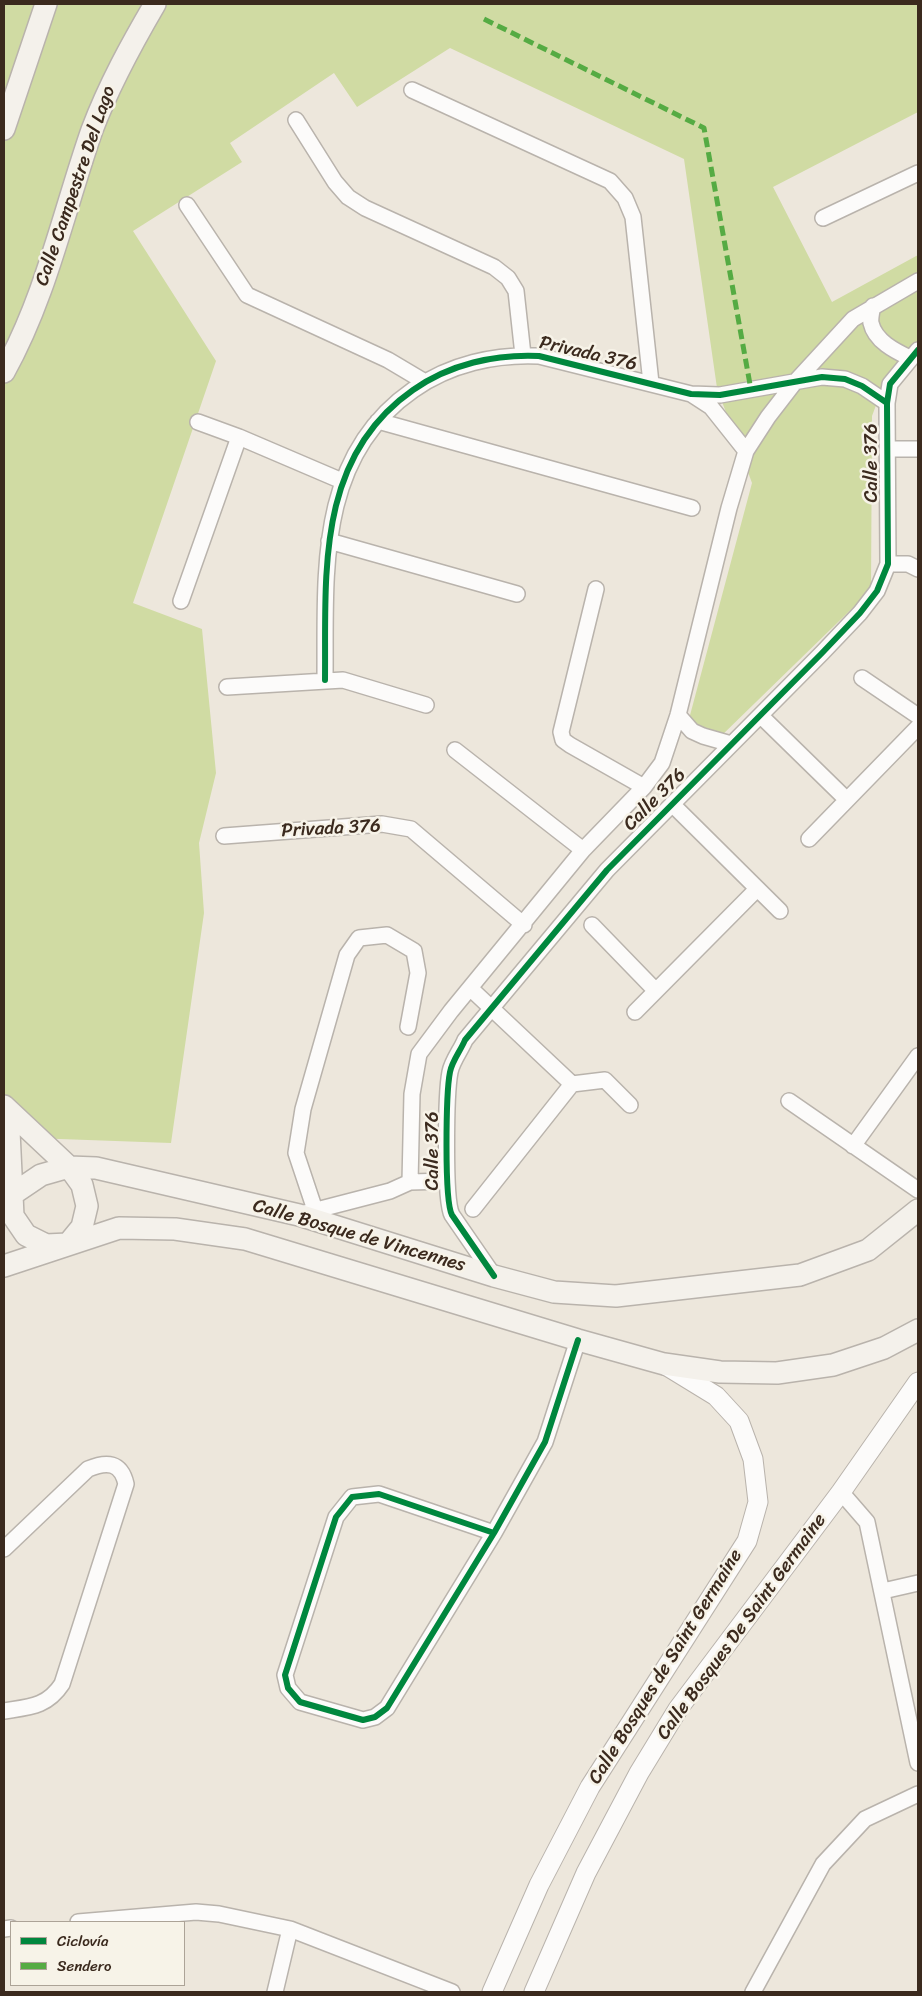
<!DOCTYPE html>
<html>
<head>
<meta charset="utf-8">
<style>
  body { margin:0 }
  #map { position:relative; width:922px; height:1996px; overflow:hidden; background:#ede7dc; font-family:Sriracha,sans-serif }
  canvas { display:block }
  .frame { position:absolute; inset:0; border:5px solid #3b2a1e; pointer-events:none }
  .legend { position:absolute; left:10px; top:1921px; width:175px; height:65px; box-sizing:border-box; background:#f7f3e8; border:1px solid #aca397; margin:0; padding:6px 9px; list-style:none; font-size:15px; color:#3b2a1e }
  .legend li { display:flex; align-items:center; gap:10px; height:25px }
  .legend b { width:25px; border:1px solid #aca397 }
</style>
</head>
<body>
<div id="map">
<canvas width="922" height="1996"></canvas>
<div class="frame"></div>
<ul class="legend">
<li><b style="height:6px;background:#00873e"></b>Ciclovía</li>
<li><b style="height:6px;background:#55ab43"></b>Sendero</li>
</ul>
</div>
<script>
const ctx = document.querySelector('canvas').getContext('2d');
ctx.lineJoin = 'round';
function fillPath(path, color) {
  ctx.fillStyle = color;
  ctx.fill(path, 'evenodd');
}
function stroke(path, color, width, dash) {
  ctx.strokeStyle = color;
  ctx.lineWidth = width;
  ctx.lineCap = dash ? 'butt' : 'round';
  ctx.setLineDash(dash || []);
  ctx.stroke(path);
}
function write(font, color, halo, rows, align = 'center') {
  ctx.font = font + ' Sriracha,sans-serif';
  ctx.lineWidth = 5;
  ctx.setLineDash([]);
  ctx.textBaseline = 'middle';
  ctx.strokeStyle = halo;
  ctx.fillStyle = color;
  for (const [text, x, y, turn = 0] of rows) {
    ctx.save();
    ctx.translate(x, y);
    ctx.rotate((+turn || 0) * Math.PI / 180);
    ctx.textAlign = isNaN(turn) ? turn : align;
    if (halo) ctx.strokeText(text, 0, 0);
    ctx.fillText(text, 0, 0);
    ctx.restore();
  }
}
const green = new Path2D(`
  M4,4H918V112L773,187L832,302L918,255V345L888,373L872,416L871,590L717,740L689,719L752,483L717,388L684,159L450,48L357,107L334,73L230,143L242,162L133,231L216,361L133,603L202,629L216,773L199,843L204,913L171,1143L4,1137Z`);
const minor = new Path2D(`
  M412,90L610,181L625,198L633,217L651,383
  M296,120L335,182L348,197L365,208L494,267L508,278L516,291L523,355
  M187,205L247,295L388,360L425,382
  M823,218L918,173
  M873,306C872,311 870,318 871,323C875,341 895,351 910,358
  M691,394L711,407L746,451
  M378,421L692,508
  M198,422L239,437L342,481
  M887,449H918
  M329,541L517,594
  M888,564H908L918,569
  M596,589L561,732L563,740L570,745L644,787
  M181,601L239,437
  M862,678L918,716
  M325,680C326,575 315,458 413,390C450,364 495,354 539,356L691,394L720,395L822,377L845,379L862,386L887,403
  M227,687L343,680L426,705
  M678,715L692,731L703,736L731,744
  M761,716L847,800
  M455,750L583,850
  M672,804L780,911
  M224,836L382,824L411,829L524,925
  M809,839L918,727
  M592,925L655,990
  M470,988L572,1084
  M635,1012L757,889
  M789,1101L918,1190
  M853,1146L918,1056
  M410,1182L412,1094L419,1054L451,1011L583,850L644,787L662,763L678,715L729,508L746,451L768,417L795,382L853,319L918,281
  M473,1209L572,1084L605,1080L630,1105
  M315,1210L296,1153L303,1109L347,955L359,938L387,935L414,951L418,973L408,1027
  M305,1213L390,1191L410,1182L447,1181
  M494,1276L452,1215C444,1200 446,1092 450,1072C452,1061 461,1050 465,1040L607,870L822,653L860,613L877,591L888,564L887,403L890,384L918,350
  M841,1492L867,1522L918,1763
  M494,1533L379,1494L352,1497L336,1517L285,1675L288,1688L300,1702L363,1720L375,1717L387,1708L494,1533L545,1442L578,1340
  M4,1549L88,1469C107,1461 121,1462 126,1484L62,1684C47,1707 29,1707 4,1711
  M883,1591L918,1583
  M78,1922L196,1912L219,1914L290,1929L452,1992
  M4,1929L11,1928
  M275,1992L290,1929
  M753,1992L823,1864L865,1819L918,1794`);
const tertiary = new Path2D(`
  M492,1992L539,1885L590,1787L747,1541L758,1502L753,1459L739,1421L716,1396L667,1366
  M534,1992L586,1873L639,1773L678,1709L841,1492L918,1382`);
const secondary = new Path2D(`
  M4,129L46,4
  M4,372C46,297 64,210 92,130C109,85 131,45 155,4
  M4,1106L69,1167L82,1185L87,1206L82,1227L68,1244L46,1245L26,1235L13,1216L8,1110
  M4,1200L41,1175L69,1167L96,1168L299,1215L494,1276L554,1292L616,1296L800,1275L868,1250L918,1210
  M4,1266L119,1228L175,1229L245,1239L578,1340L664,1364L720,1372L777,1373L833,1365L884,1348L918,1330`);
const quiet = new Path2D(`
  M484,19L704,128L751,390`);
const cycleway = new Path2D(`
  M325,680C326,575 315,458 413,390C450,364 495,354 539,356L691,394L720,395L822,377L845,379L862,386L887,403
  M494,1276L452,1215C444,1200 446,1092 450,1072C452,1061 461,1050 465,1040L607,870L822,653L860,613L877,591L888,564L887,403L890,384L918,350
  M494,1533L379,1494L352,1497L336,1517L285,1675L288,1688L300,1702L363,1720L375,1717L387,1708L494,1533L545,1442L578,1340`);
const streetNames = [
  ["Calle Campestre Del Lago",76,186,-71],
  ["Privada 376",588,354,13],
  ["Calle 376",872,463,-90],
  ["Calle 376",655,800,-45],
  ["Privada 376",331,829,-3],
  ["Calle 376",433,1151,-90],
  ["Calle Bosque de Vincennes",359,1236,16],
  ["Calle Bosques De Saint Germaine",742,1627,-54],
  ["Calle Bosques de Saint Germaine",666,1667,-58]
];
fillPath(green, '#d0dba3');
stroke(minor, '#b9b3ac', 18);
stroke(tertiary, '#b9b3ac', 21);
stroke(secondary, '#b9b3ac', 24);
stroke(minor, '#fcfbfa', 15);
stroke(tertiary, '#fcfbfa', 19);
stroke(secondary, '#f4f1eb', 21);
stroke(quiet, '#55ab43', 5, [10, 5]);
stroke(cycleway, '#00873e', 6);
write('19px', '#3b2a1e', '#f7f3e8', streetNames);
</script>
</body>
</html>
